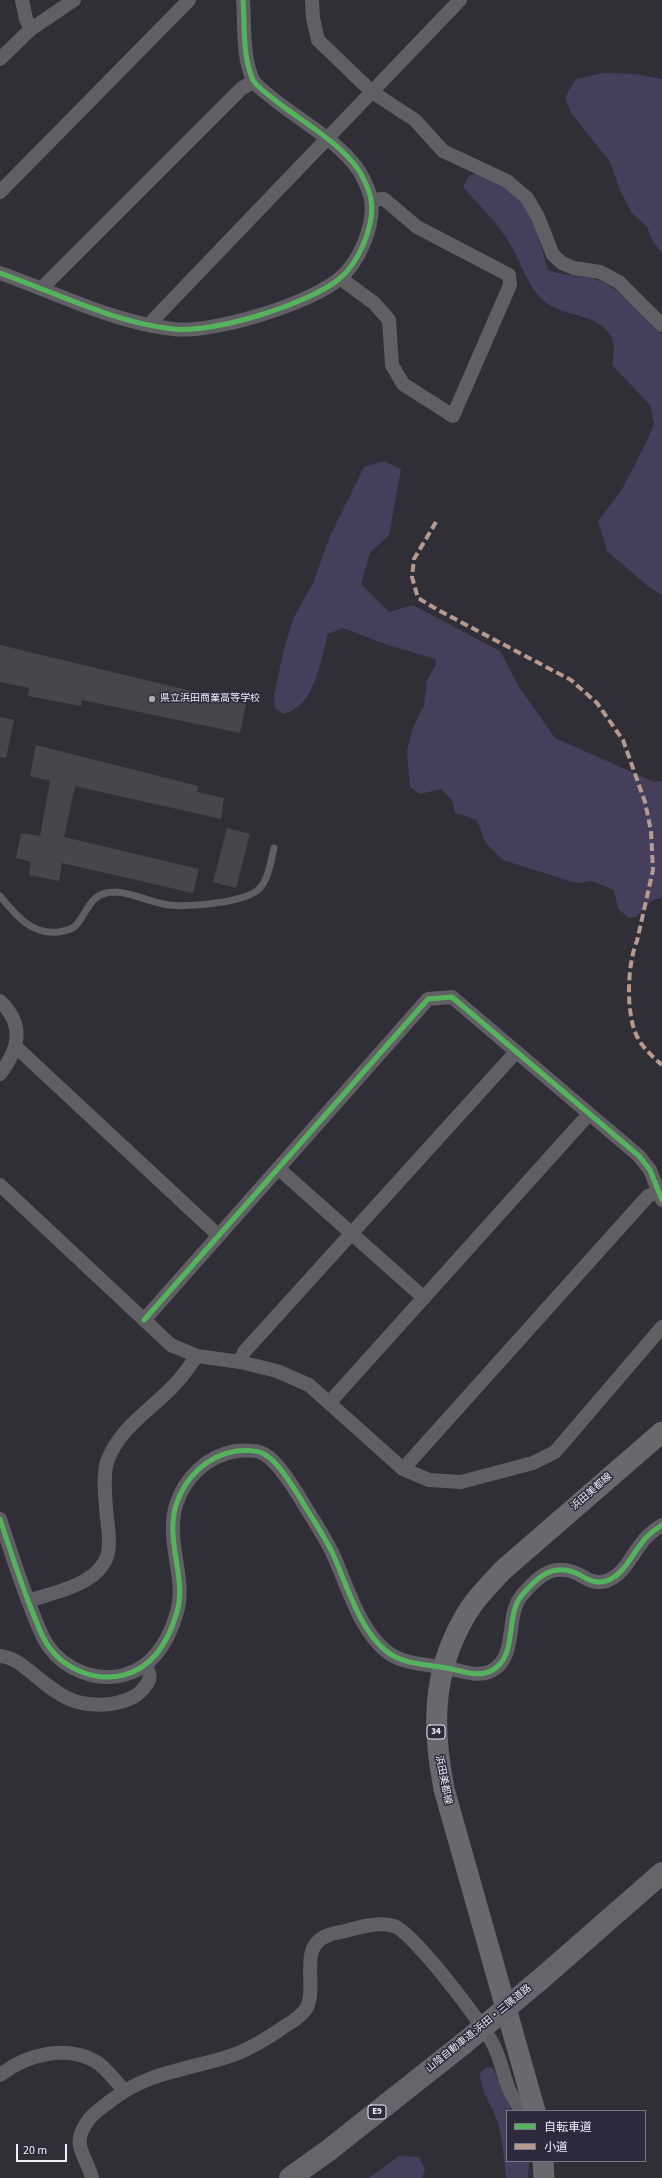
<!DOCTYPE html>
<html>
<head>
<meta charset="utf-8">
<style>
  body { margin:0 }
  #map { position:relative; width:662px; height:2178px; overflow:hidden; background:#302e37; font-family:"Source Sans 3","Noto Sans JP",sans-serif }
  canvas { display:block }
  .legend { position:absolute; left:506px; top:2110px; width:140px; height:52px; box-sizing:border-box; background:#2d2a3b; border:1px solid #7b7887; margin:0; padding:5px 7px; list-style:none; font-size:12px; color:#efedf9 }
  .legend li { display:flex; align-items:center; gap:8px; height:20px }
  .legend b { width:20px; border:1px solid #7b7887 }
  .scale { position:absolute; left:16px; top:2144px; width:51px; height:18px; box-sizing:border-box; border:2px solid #efedf9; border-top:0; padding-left:5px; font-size:12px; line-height:14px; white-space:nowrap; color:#efedf9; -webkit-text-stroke:3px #2d2a3b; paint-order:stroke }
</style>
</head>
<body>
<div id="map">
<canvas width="662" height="2178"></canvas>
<ul class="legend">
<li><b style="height:5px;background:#56b35d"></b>自転車道</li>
<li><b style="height:5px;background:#b69a8f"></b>小道</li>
</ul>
<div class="scale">20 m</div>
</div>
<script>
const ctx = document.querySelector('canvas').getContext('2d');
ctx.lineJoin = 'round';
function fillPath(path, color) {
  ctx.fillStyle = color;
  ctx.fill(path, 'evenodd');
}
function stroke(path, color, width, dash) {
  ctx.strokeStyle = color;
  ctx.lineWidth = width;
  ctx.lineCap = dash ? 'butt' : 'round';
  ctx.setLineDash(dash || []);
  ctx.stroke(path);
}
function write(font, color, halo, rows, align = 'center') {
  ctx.font = font + ' "Source Sans 3","Noto Sans JP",sans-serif';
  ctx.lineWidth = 3;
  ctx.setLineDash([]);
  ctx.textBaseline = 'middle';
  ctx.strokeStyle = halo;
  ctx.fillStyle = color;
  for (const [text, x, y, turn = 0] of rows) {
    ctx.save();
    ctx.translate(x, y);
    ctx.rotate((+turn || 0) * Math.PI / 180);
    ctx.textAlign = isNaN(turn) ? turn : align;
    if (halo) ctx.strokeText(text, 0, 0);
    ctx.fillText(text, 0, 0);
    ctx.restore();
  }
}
const green = new Path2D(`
  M603,73L636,74L662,79V253L653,242L647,227L632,213L620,190L610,162L571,113L565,97L576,79Z
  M478,172L497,177L524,205L535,225L548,270C566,277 590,275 605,283C627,295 645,318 662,335V595L649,587L607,551L598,521L621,491L647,441L654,424L650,405L612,365C613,358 615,348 613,341C604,313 563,318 544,301C525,284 520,257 505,236C494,219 477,203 463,187L469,176Z
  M384,461L401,469L389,535L370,553L361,584L389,612L413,605L500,651L519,687L555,738L654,782L662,781V897L651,901L636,917L628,918L618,908L614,890L592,881L576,883L503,860L486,843L477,820L455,813L452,800L441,789L420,794L410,787L407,751L412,730L424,705L427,680L436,665L435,659L388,645L343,628L328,634C320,660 316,707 283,714L275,708L274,696L283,653L293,619L313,583L330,536L364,467Z
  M488,2067L493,2068L512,2111H507V2161H529L528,2178H506C504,2160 503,2141 498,2123C492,2105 480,2091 480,2072Z
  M399,2156L419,2157L425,2170L422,2178H369Z`);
const building = new Path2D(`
  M0,645L246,704L240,733L82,700L81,706L28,696L29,688L0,682Z
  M0,717L14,720L6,758L0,757Z
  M36,745L198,786L197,792L224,798L221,819L75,786L64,837L199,869L193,893L62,863L59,881L29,875L31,862L16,858L21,833L40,836L50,781L30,776Z
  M227,828L250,834L236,888L213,882Z`);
const service = new Path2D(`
  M0,896C16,915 31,935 58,932C65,931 73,930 77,924C90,908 90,892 116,892C134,893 152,903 169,905C188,907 247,903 260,888C269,878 271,860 274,848`);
const minor = new Path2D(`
  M22,0L26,19L31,29
  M312,0L313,18L318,40L372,92L415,120L443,151L507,181L527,198L538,217L553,255L562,263L574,268L600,272L619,282L662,325
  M0,59L31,29L74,0
  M0,192L189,0
  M0,273C57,293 112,322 173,329C212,334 309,304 339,279C359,263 375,225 371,200C370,194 367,186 364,180C350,147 298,120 271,97C265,92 256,86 253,80C242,56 245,25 243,0
  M340,278L374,303L389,320L392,365L403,384L453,416L510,285L509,275L417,227L384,199L371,200
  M42,288L242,88L253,82
  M152,326L154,319L460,0
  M0,1001C25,1025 19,1049 0,1074
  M16,1047L218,1235
  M278,1168L424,1298
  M0,1185L171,1345L197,1356L240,1362L277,1371L309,1385L403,1469L429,1480L461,1482L533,1463L555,1452L662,1327
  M144,1320L428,999L452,997L639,1156L650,1170L662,1200
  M240,1362L244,1352L516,1052
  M329,1403L589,1114
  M403,1469L648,1196L660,1191
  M0,1519C10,1550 20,1581 32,1611C37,1623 41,1636 49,1647C65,1670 97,1682 124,1675C154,1667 169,1640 177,1612C187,1578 165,1542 176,1505C185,1477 207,1456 236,1451C243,1450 258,1450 264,1454C277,1461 289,1481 297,1493C308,1512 322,1532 332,1552C347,1584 358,1628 386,1651C403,1665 427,1664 446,1668C460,1670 477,1678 491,1671C519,1657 504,1616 522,1595C539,1575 554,1562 580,1575C588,1580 596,1584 606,1581C623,1576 631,1556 641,1544C646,1536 654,1530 662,1525
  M28,1601C54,1592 100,1585 108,1553C111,1539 107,1522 106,1508C105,1494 103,1476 107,1462C119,1427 153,1409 176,1383C184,1375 190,1365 197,1356
  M0,1656C13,1657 22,1665 32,1673C59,1695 74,1708 110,1704C122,1702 135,1699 143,1689C151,1680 152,1675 145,1666
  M0,2075C27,2054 68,2044 98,2063C108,2070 116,2082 124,2090
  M92,2178C85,2152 69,2145 90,2118C95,2112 103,2107 109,2102C147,2072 182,2071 227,2057C247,2051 268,2038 285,2026C292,2022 301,2016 306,2009C319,1986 296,1946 329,1935C336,1932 343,1932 349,1930C364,1926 379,1922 394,1926C412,1931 483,2024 493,2044C500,2057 503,2073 508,2087C511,2095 517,2103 521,2111`);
const primary = new Path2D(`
  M535,2111L444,1789C432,1727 432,1674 464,1618C474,1600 489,1585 503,1570L662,1432
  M543,2161L544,2178`);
const motorway = new Path2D(`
  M542,1978L662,1873
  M290,2178L329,2150L463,2044`);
const motorwayBridge = new Path2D(`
  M463,2044L542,1978`);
const quiet = new Path2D(`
  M436,522L414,559L412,577L418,598L438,610L571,680L597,703L623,740L645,802L651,831L653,870L637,941C627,964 625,1018 639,1040C645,1050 654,1058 662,1065`);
const cycleway = new Path2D(`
  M0,273C57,293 112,322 173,329C212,334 309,304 339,279C359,263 375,225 371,200C370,194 367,186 364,180C350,147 298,120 271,97C265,92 256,86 253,80C242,56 245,25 243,0
  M144,1320L428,999L452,997L639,1156L650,1170L662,1200
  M0,1519C10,1550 20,1581 32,1611C37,1623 41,1636 49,1647C65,1670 97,1682 124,1675C154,1667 169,1640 177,1612C187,1578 165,1542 176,1505C185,1477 207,1456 236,1451C243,1450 258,1450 264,1454C277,1461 289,1481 297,1493C308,1512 322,1532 332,1552C347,1584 358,1628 386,1651C403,1665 427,1664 446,1668C460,1670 477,1678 491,1671C519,1657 504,1616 522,1595C539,1575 554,1562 580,1575C588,1580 596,1584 606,1581C623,1576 631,1556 641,1544C646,1536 654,1530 662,1525`);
const markers = [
  [152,699,4,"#acaab5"]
];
const shields = [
  [436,1732,18],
  [377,2112,18]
];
const shieldNames = [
  ["34",436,1732],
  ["E9",377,2112]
];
const poiNames = [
  ["県立浜田商業高等学校",160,699]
];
const streetNames = [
  ["浜田美都線",592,1492,-41],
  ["浜田美都線",443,1780,79],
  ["山陰自動車道;浜田・三隅道路",479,2029,-39]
];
fillPath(green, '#463f5b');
fillPath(building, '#45474a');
stroke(service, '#605f64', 7);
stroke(minor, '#605f64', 14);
stroke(primary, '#69686d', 21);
stroke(motorway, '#66656b', 22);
stroke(motorwayBridge, '#66656b', 22);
stroke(quiet, '#b69a8f', 4, [8, 4]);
stroke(cycleway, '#56b35d', 5);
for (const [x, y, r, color] of markers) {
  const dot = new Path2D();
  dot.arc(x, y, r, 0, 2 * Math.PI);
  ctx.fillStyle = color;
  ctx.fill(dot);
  stroke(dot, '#2d2a3b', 1.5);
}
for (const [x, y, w] of shields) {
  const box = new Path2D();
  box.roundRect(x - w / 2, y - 7, w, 14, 3);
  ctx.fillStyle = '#2d2a3b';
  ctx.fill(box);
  stroke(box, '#efedf9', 1);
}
write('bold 9px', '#efedf9', null, shieldNames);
write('10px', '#efedf9', '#2d2a3b', poiNames, 'left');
write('10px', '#efedf9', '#2d2a3b', streetNames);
</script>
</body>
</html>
